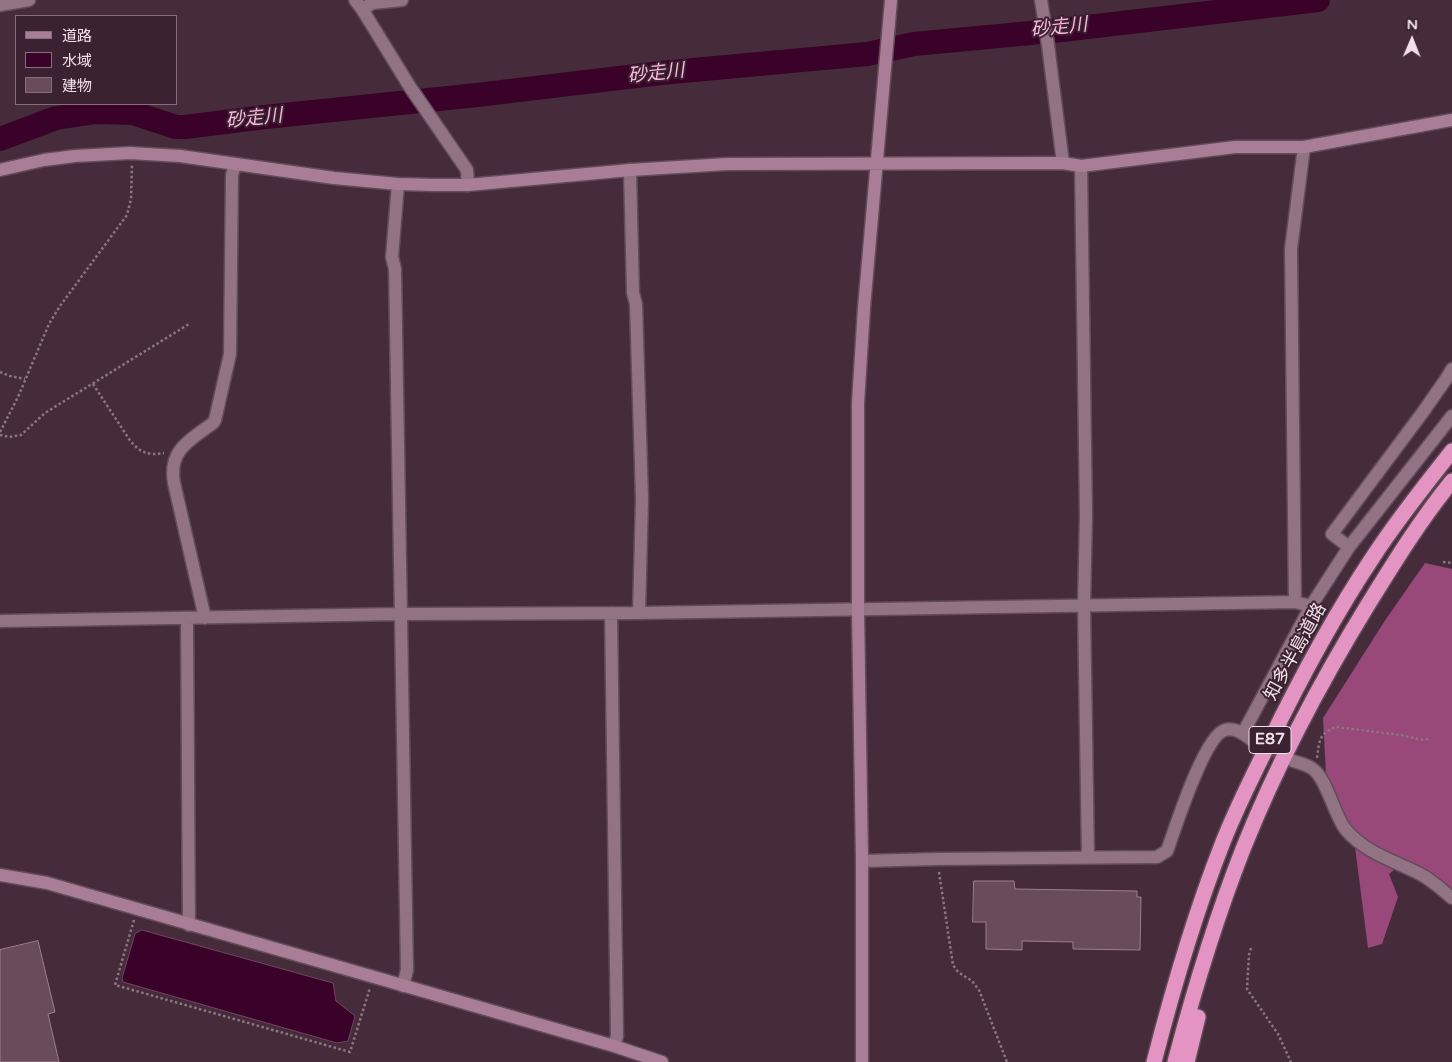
<!DOCTYPE html>
<html>
<head>
<meta charset="utf-8">
<style>
  body { margin:0 }
  #map { position:relative; width:1452px; height:1062px; overflow:hidden; background:#462c3b; font-family:"Varela Round","Noto Sans JP",sans-serif }
  canvas { display:block }
  .legend { position:absolute; left:15px; top:15px; width:162px; height:90px; box-sizing:border-box; background:#3b2231; border:1px solid #846e7b; margin:0; padding:6px 9px; list-style:none; font-size:15px; color:#f1e0e9 }
  .legend li { display:flex; align-items:center; gap:10px; height:25px }
  .legend b { width:25px; border:1px solid #846e7b }
  .north { position:absolute; left:1387px; top:15px; width:50px; height:50px; -webkit-text-stroke:4px #3b2231; paint-order:stroke; rotate:1deg; font-size:14px; font-weight:700; line-height:20px; text-align:center; color:#f1e0e9 }
  .north::after { content:''; display:block; margin:auto; width:18px; height:22px; background:#f1e0e9; clip-path:polygon(50% 0,100% 100%,50% 72%,0 100%) }
</style>
</head>
<body>
<div id="map">
<canvas width="1452" height="1062"></canvas>
<ul class="legend">
<li><b style="height:6px;background:#aa7d96"></b>道路</li>
<li><b style="height:14px;background:#3a0129"></b>水域</li>
<li><b style="height:14px;background:#694c5c"></b>建物</li>
</ul>
<div class="north">N</div>
</div>
<script>
const ctx = document.querySelector('canvas').getContext('2d');
ctx.lineJoin = 'round';
function fillPath(path, color) {
  ctx.fillStyle = color;
  ctx.fill(path, 'evenodd');
}
function stroke(path, color, width, dash) {
  ctx.strokeStyle = color;
  ctx.lineWidth = width;
  ctx.lineCap = dash ? 'butt' : 'round';
  ctx.setLineDash(dash || []);
  ctx.stroke(path);
}
function write(font, color, halo, rows, align = 'center') {
  ctx.font = font + ' "Varela Round","Noto Sans JP",sans-serif';
  ctx.lineWidth = 4;
  ctx.setLineDash([]);
  ctx.textBaseline = 'middle';
  ctx.strokeStyle = halo;
  ctx.fillStyle = color;
  for (const [text, x, y, turn = 0] of rows) {
    ctx.save();
    ctx.translate(x, y);
    ctx.rotate((+turn || 0) * Math.PI / 180);
    ctx.textAlign = isNaN(turn) ? turn : align;
    if (halo) ctx.strokeText(text, 0, 0);
    ctx.fillText(text, 0, 0);
    ctx.restore();
  }
}
const forest = new Path2D(`
  M1425,563L1452,569V893L1400,865L1389,874L1398,897L1382,944L1368,948L1354,839L1326,775L1323,718L1384,622Z`);
const water = new Path2D(`
  M142,930L333,983L336,1001L355,1016L348,1041L337,1043L123,982L122,978L135,934Z`);
const river = new Path2D(`
  M0,139L56,118L96,112L133,113L176,127H185L265,117L477,95L661,73L867,54L914,44L1062,30L1318,0`);
const building = new Path2D(`
  M974,881H1014L1015,889L1137,891V897H1141L1140,950L1073,949V942L1022,941V950L986,949V922H973Z
  M38,941L55,1012L48,1014L59,1062H0V950Z`);
const streetTunnel = new Path2D(`
  M1253,741L1293,761`);
const path = new Path2D(`
  M0,372L10,376L25,379
  M93,384L129,439C139,452 147,456 164,453
  M0,432L18,397L49,324L60,306L127,215L131,199L132,165
  M0,435L9,437L21,435L45,413L189,324
  M1443,562L1452,563
  M1317,758C1319,742 1319,733 1336,727L1401,735L1423,740L1429,739
  M939,872L953,965L958,972L972,981L979,990L1007,1062
  M134,920L115,985L350,1052L370,988
  M1251,948L1249,955L1247,989L1278,1034L1291,1062`);
const street = new Path2D(`
  M355,0L362,9L410,87L467,170L468,185
  M1041,0L1048,45L1063,163
  M0,5L29,0
  M362,9L373,3L402,0
  M1081,166L1086,515L1084,606L1088,857
  M630,170L633,293L636,304L642,499L639,613
  M398,184L392,257L395,269L407,970L403,986
  M1349,547L1332,534L1423,412L1446,379L1452,369
  M1295,602L1291,249L1304,147
  M611,613L617,1036L614,1046
  M205,618L174,483C168,450 190,440 213,423L215,420L230,354L232,175L235,165
  M187,619L189,925
  M0,621L400,614L639,613L1295,602L1311,606
  M1243,733L1311,606L1349,547L1452,416
  M1293,761C1299,763 1309,765 1314,770C1327,780 1334,815 1346,830C1366,853 1392,860 1418,873C1431,879 1441,889 1452,898
  M862,861L937,859L1157,857L1167,851C1175,829 1204,736 1225,730C1236,727 1245,735 1253,741`);
const secondary = new Path2D(`
  M0,170L44,160L75,156L130,153L180,156L334,178L398,184L434,185H468L630,170L727,164L1063,163L1081,166L1235,147H1304L1452,120
  M0,875L47,883L614,1046L662,1062
  M862,1062V861L858,610V403L864,308L891,0`);
const highway = new Path2D(`
  M1154,1062C1173,988 1195,913 1223,842C1236,809 1252,777 1268,745C1299,681 1333,617 1373,557C1397,520 1425,485 1452,451
  M1175,1062C1194,990 1216,918 1243,849C1277,764 1321,681 1369,603C1395,561 1421,519 1452,481
  M1187,1062L1198,1017`);
const shields = [
  [1270,740,42]
];
const shieldNames = [
  ["E87",1270,740]
];
const streetNames = [
  ["知多半島道路",1296,652,-61]
];
const waterNames = [
  ["砂走川",1059,28,-6],
  ["砂走川",656,74,-6],
  ["砂走川",254,119,-6]
];
fillPath(forest, '#984879');
fillPath(water, '#3a0129');
stroke(water, '#714463', 1);
stroke(river, '#3a0129', 24);
fillPath(building, '#694c5c');
stroke(building, '#9d7e8f', 1);
stroke(streetTunnel, '#604755', 12, [12, 6]);
stroke(street, '#624c5a', 15);
stroke(secondary, '#624c5a', 15);
stroke(highway, '#624c5a', 18);
stroke(path, '#8c7682', 2.5, [2.5, 2.5]);
stroke(street, '#917383', 12);
stroke(secondary, '#aa7d96', 12);
stroke(highway, '#e494c2', 15);
for (const [x, y, w] of shields) {
  const box = new Path2D();
  box.roundRect(x - w / 2, y - 13.5, w, 27, 4);
  ctx.fillStyle = '#3b2231';
  ctx.fill(box);
  stroke(box, '#f1e0e9', 1);
}
write('bold 16px', '#f1e0e9', null, shieldNames);
write('18px', '#f1e0e9', '#3b2231', streetNames);
write('italic 19px', '#fab6dc', '#3b2231', waterNames);
</script>
</body>
</html>
